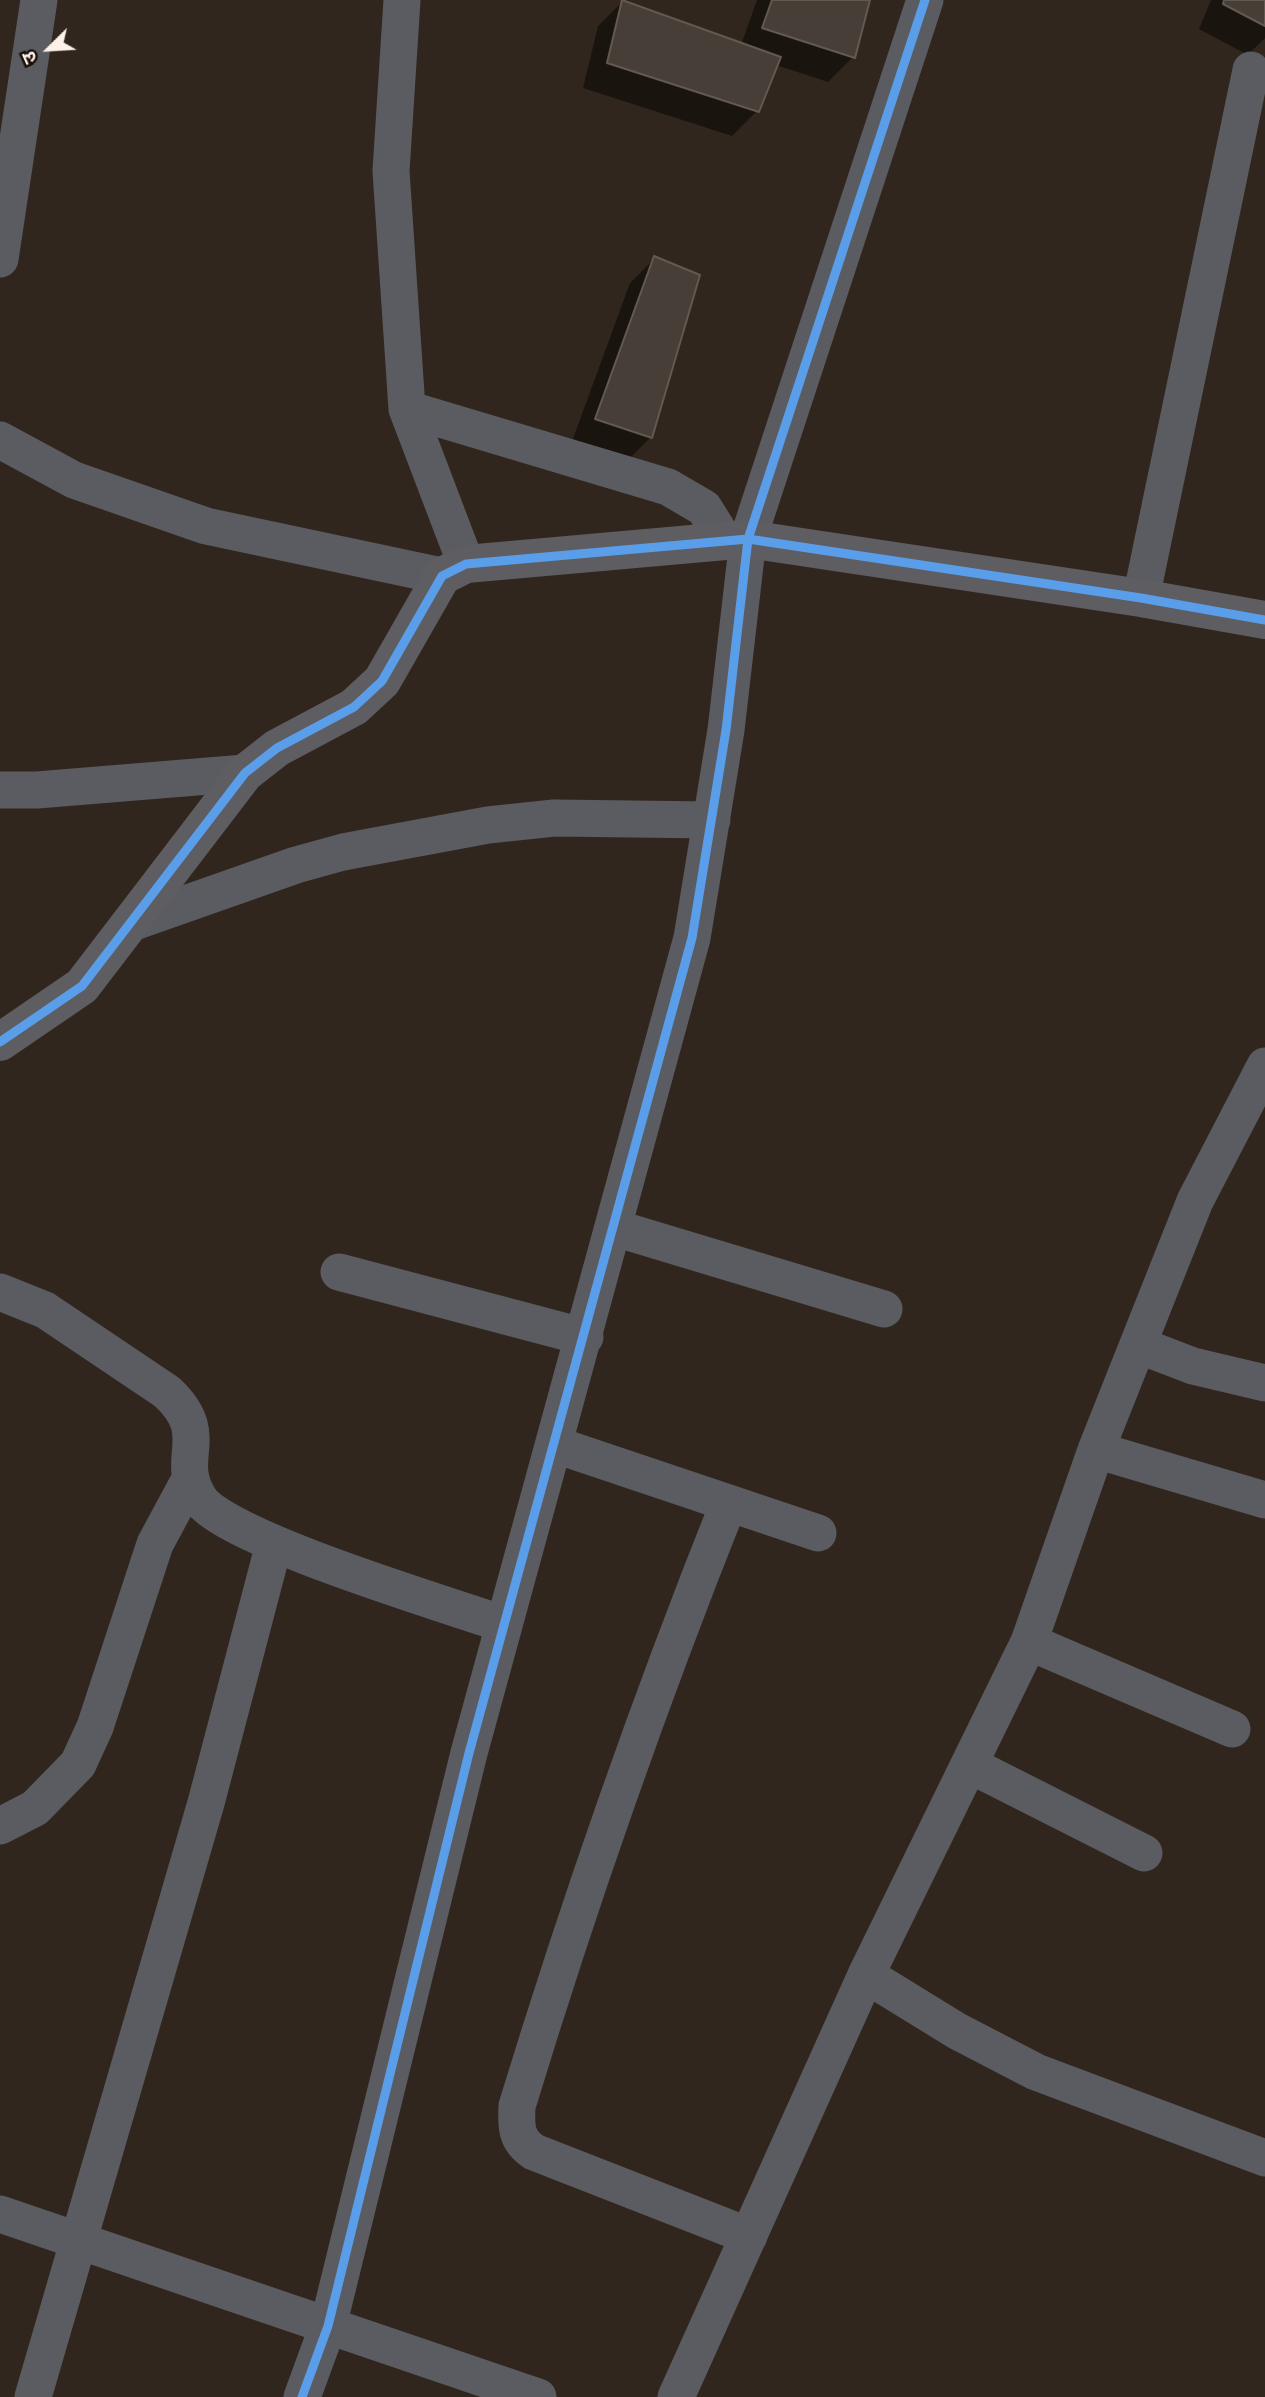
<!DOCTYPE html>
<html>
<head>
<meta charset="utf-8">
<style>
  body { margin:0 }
  #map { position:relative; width:1265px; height:2397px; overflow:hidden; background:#31261d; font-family:"Fira Sans Condensed","Noto Sans Devanagari",sans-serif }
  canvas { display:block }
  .north { position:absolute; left:14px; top:14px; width:70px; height:70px; -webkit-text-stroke:5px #191009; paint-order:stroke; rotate:246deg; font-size:19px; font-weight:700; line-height:28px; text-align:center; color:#fdf2ea }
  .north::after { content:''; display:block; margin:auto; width:24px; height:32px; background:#fdf2ea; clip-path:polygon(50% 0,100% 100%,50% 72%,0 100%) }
</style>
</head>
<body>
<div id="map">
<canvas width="1265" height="2397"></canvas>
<div class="north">उ</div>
</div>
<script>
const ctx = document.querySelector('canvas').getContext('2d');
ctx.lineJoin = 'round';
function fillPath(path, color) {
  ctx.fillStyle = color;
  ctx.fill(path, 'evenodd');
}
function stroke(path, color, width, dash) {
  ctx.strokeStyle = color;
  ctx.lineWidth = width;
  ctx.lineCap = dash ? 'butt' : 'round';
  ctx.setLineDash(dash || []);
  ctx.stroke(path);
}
const shadow = new Path2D(`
  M757,0H868L853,57L828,82L776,65L757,111L732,136L583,88L598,26L623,1L741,45Z
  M1211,0H1265V38L1248,55L1199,29Z
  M655,258L651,437L626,462L571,444L630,283Z`);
const building = new Path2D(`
  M622,0L781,57L759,112L607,63Z
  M772,0H870L855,58L762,28Z
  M1224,0H1265V26L1223,4Z
  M654,256L700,275L652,438L595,419Z`);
const street = new Path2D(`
  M402,0L391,171L407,409L466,564
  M0,259L39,0
  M407,409L668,487L704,508L724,540
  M0,440L74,480L206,526L442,576
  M1141,598L1251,70
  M0,790H37L245,773
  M131,923L296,865L343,852L488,825L554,818L712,820
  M615,1228L884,1309
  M339,1272L585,1337
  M0,1292L45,1310L167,1392C214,1436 173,1456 199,1498C223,1538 449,1605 503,1624
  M1138,1345L1193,1366L1265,1383
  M556,1445L818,1533
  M1096,1450L1265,1500
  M728,1505C649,1703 579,1903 517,2106C516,2127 516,2140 534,2152L749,2236
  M1029,1642L1232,1729
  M970,1765L1144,1853
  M0,1826L35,1808L78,1764L95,1727L155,1544L190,1479
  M866,1975L957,2031L1036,2072L1265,2158
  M0,2214L538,2397
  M33,2397L206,1803L274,1544
  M302,2397L328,2326L469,1753L692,938L726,730L748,539L925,0
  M676,2397L866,1975L1029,1642L1096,1450L1195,1201L1265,1066`);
const secondary = new Path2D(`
  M0,1042L82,986L245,773L277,748L354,707L382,681L442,576L466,564L748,539L1141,598L1265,620`);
const cycleway = new Path2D(`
  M0,1042L82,986L245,773L277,748L354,707L382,681L442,576L466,564L748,539L1141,598L1265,620
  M302,2397L328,2326L469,1753L692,938L726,730L748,539L925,0`);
fillPath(shadow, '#0007');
fillPath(building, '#473e37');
stroke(building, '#625951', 2);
stroke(street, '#5a5c61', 37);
stroke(secondary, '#5d5d62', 38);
stroke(cycleway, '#5a9eea', 9);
</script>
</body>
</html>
